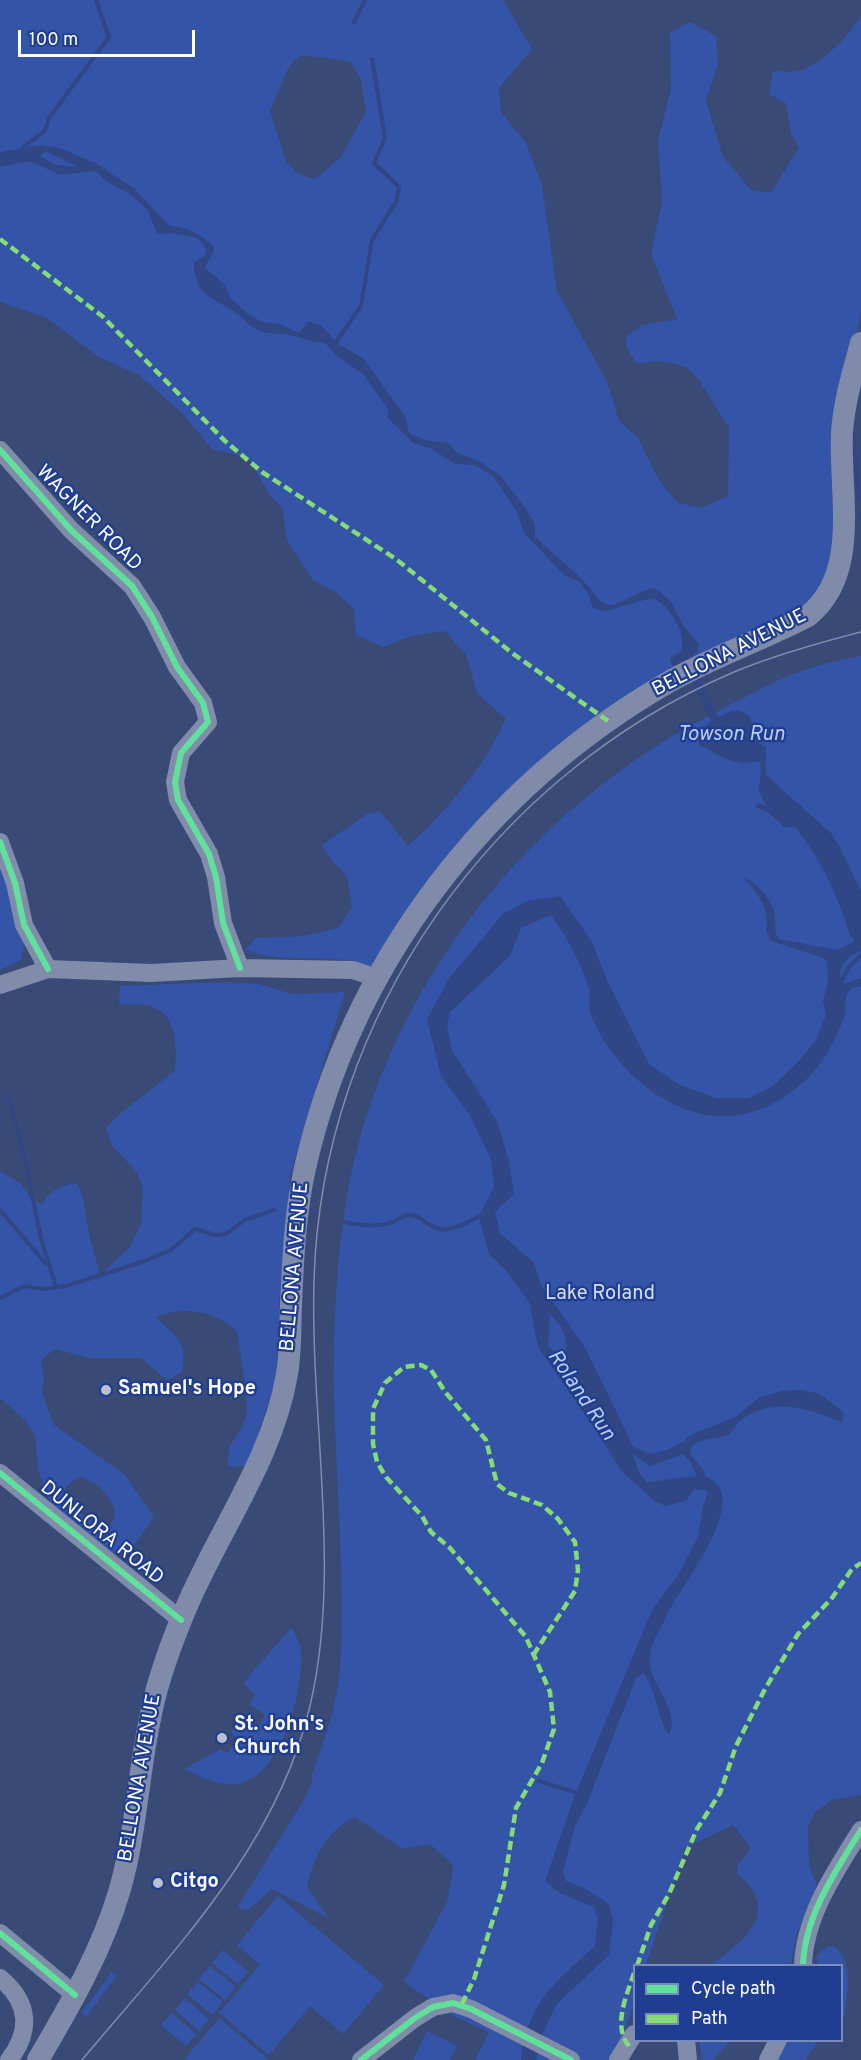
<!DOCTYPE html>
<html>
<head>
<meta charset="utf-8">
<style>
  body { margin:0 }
  #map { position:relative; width:861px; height:2060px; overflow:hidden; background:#394a77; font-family:Overpass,sans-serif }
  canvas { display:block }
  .legend { position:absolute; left:633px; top:1964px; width:210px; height:78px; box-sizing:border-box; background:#1f3d91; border:2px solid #798bbd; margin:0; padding:8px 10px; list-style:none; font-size:18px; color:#fff }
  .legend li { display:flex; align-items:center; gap:12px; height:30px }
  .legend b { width:30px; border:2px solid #798bbd }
  .scale { position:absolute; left:18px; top:30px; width:177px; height:27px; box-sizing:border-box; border:3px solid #fff; border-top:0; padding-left:8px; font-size:18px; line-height:21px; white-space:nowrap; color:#fff; -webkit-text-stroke:4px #1f3d91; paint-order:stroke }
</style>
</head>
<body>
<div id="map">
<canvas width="861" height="2060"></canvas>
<ul class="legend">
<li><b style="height:8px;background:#60e19b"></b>Cycle path</li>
<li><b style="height:8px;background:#86db77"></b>Path</li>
</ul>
<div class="scale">100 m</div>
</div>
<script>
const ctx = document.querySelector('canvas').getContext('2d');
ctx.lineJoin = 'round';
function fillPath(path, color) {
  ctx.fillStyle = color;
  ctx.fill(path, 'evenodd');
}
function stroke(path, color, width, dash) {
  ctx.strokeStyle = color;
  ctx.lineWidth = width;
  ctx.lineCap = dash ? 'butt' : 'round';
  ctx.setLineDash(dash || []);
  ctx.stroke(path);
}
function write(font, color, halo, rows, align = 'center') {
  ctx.font = font + ' Overpass,sans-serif';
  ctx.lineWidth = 4.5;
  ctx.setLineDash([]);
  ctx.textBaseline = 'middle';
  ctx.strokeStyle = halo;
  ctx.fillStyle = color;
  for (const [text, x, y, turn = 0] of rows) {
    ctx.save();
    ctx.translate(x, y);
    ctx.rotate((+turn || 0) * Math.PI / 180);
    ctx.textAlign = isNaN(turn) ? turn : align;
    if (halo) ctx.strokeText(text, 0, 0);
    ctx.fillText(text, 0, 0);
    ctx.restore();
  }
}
const green = new Path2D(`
  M0,0H503L532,49L499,88L501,112L526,143L542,186L557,291L607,382L619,421L638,438L660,482L678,503L701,508L728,496L729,428L699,380L687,368L676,364L663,361L636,363L626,347L627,336L641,325L677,319L651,254L662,201L658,140L671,89L670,33L690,22L716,36L718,64L706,101L723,157L751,190L771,193L799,147L791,134L786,103L769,94L773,71C781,71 794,73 801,70C825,61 848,37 861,16V313L856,334L831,578L802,608L594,722L372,969C364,966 355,960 346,960C311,957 279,962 245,950L256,938L303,936L338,928L352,908L347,876L332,861L322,845L367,814L380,811L408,846C447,811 484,767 506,719L477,693L466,655L445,631L411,636L383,647L356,635L354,609L337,593L313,580L287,540L282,507L272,498L248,458L212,449L183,414L139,375L99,357L47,318L0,302ZM301,55L350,61L360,77L366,112L341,157L315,179L297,173L286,161L270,111L289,66Z
  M861,656V1795L832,1800L815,1812L808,1827L809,1865L817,1886L797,1932L791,1965H711C745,1940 783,1912 737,1873V1866L751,1848L733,1825L685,1848L646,1965L634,1966V2002L616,2060H475L489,2032L455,2017L404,1982L447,1902L453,1869L452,1864L430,1844L403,1849L355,1817C326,1831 314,1856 307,1887L328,1918L272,1889L248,1910L237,1908L305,1798L313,1779L311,1777C322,1747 333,1716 338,1685C342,1657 341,1629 341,1602C342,1517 332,1432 334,1347C336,1280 340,1214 357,1149C408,958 545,798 720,710C750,695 782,676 814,667C829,662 845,659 861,656Z
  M0,859L26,937L21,960L0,970Z
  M224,982L259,984L292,994L345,992L290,1175L287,1244L279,1302L280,1365L253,1451L246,1466L228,1467C226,1440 237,1442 245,1420C251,1401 239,1353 237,1331C214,1310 184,1306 156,1317C176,1338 188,1339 182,1372L167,1380L141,1358H89L55,1349L41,1360L44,1376L42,1393L54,1425L124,1474L154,1517L135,1544L121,1554L103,1551L50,1503L38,1470L35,1435L25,1420L0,1398V1171L21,1184L34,1202L43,1204C48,1191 64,1184 77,1183C85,1200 85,1212 88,1229C91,1244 97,1261 100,1275L130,1247L141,1223L143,1189L137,1172L112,1146L106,1128C124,1107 153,1090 175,1070C177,1049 177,1015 153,1007C143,1003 129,1005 119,1004L120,986ZM80,1476C86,1479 92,1482 97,1485C113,1497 126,1524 100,1529L87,1517L64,1505C58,1490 68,1485 80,1476Z
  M292,1627C295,1635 301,1644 301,1653C303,1691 284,1766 245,1782C226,1790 201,1777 184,1769L220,1749L228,1753L238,1739L231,1733L240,1718L258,1727L265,1715L249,1704L255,1695L243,1683Z
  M278,1896L384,1985L343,2034L310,2006L269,2055L219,2013L260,1965L237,1945Z
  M828,1946L835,1947C854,1962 847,1994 845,2015L842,2018V1966L817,1965V1955Z
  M223,1950L248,1972L238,1984L212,1963Z
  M210,1966L236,1987L225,2000L199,1979Z
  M112,1972L117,1975L86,2017L81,2013Z
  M198,1982L223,2002L212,2015L187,1994Z
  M185,1998L209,2019L199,2031L175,2010Z
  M171,2013L197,2034L186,2046L161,2025Z
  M219,2018L269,2060H184Z
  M427,2031L457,2046L450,2060H413Z
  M699,2041V2040L731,2041L712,2060H702Z
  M786,2041H819L805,2060H777Z`);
const water = new Path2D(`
  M40,145L59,148L95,163L135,189L168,225L187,229L201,236L212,245L214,251L205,268L225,285L230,298L247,313L262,322L280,324L299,333L308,321L322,326L338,344L363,358L405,416L409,433L424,440L448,443L457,453L477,460L500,475L526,509L535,525V537C556,557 579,573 596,596C599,601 605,606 612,605C620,604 640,591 651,588L658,590L671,602L683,625L699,644L698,651L691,658L718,717C732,710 736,706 750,717L757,742L766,747V775L832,834L838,844L861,891V950C847,958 839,963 840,980L843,984L861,978V986C856,987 852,987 849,991C844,997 847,1009 844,1017C839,1032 832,1045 824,1058C808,1084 774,1108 744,1114C679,1128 614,1072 591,1015C588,1006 591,996 589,988C580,962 567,937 551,915L521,928L510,956L450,1012L447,1027L452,1050L498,1123L509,1163L514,1194L495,1212L500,1233L534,1263L541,1285L586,1349L633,1446L649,1454L667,1450L684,1441L690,1435L735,1417L760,1397L782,1391L802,1390L820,1394L844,1413L842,1422C808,1409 774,1396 741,1420C734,1425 735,1433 725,1436C713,1440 700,1437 691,1448C688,1460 705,1465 705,1476C712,1480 719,1483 721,1491C732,1525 679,1588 665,1619C660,1630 652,1642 650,1653C644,1681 682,1706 669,1735C656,1716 658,1692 643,1673L636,1678L588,1801L575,1826L563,1871L566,1881L586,1889L609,1904L613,1921L609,1955L557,2004L542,2035L536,2060H521C527,2003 555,1982 595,1946L598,1919L594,1907L560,1893L545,1881L573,1800L652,1610L678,1575L698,1537L703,1506L708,1494L706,1490L694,1489L686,1501L665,1506L655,1501L622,1472L595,1429L538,1347L530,1304L507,1272L489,1254L479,1217L494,1187L491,1159L469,1114L441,1076L427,1019L450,977L503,914L528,901L560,896L592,942L608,983L649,1064L680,1085L716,1098H749L773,1086L799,1061L816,1040L826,1015L823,1001L828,981L827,961L824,958L771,941L766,930C771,907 756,893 743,876C757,885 773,898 775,916C776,927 773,930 779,939L837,950L855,941L850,935C836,892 823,863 795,827H784L768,812L755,807L758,803L766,806L759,791L761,767L759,761L742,763L724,758L698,744L702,730L711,721L684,663L676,667L671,664L670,658L680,652C690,638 668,601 651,598L606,611L593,608L589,595L579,581L565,576L524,533L516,510L493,476L475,465L455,464L432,449L413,443L387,417L389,410L362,373L338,357L325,343C312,342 307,339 294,336C284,333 269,335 258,330C248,327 244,318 236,313C215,298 194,296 194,263L205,255L207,250L198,238L170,233L157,234L148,210L128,193L109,183L95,171L60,175L30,161L0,167V152ZM45,151L79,167L56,165L40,156ZM550,1315C564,1325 571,1346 563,1361L548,1345ZM633,1454L650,1466L683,1454L690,1461L697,1476L647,1482L639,1473Z`);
const stream = new Path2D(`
  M354,22L365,0
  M22,149C34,134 45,140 49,118L109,37L96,0
  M334,345L361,306L372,240L396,202L399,187L374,163L385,138L372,59
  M853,430L858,492L861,500
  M861,512V517
  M840,984L849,967L861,955
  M8,1096L26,1165L41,1239L56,1287
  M0,1210L46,1264
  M345,1222C362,1226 379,1228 395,1221C400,1219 402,1216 407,1215C421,1215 425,1224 436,1228C452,1233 471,1221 484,1213
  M0,1298L25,1286L43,1289L66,1286L145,1261L171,1250L195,1229L215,1235L226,1234L245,1220L274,1210
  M539,1781L581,1794`);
const minor = new Path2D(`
  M0,450L71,530L132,586L152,617L177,667L203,703L208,722L181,753L175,782L178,800L209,854L216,877L223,923L240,968
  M0,842L15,883L24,925L48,969
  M0,985L48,969L151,973L240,968L353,970L377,978
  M0,1473L181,1620
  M0,1933L75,1995
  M803,1966C804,1917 836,1870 861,1830
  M0,1978C29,2002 32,2030 9,2060
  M686,2040L688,2060
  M361,2060L415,2018L433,2007L453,2003L471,2009L571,2060
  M618,2060L634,2034
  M768,2060L778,2040`);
const major = new Path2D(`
  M38,2060C70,2005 102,1951 120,1889C136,1833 138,1775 150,1719C156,1685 168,1652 181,1620C213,1538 272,1463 287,1374C291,1352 290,1328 291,1305C293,1259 295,1213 305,1168C352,962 486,788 667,683C712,657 762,640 808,616C861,573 839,495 842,432C844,402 853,372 861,343`);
const tram = new Path2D(`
  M82,2060C172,1952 277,1847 310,1706C342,1571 310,1419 314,1281C321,1017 492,775 734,672C775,655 818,643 861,632`);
const quiet = new Path2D(`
  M0,239L102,316L225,441L262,472L396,559L512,653L608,721
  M637,1966L651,1925L669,1894L697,1829L720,1793L736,1746L765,1689L798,1634L832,1598L852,1569L861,1563
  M462,2004L474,1979L504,1885L516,1808L542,1763L554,1729L550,1692L526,1637L450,1548L431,1532L422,1516L386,1477L377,1462L373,1444V1409L385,1383L404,1367L421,1365L431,1370L446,1393L486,1440L497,1484L509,1493L542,1505L558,1519L575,1542L578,1570L575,1591L534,1654
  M629,2046C612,2026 627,1995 634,1973`);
const cycleway = new Path2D(`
  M0,450L71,530L132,586L152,617L177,667L203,703L208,722L181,753L175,782L178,800L209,854L216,877L223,923L240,968
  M0,842L15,883L24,925L48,969
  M0,1473L181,1620
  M0,1933L75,1995
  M803,1966C804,1917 836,1870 861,1830
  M361,2060L415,2018L433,2007L453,2003L471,2009L571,2060`);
const markers = [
  [106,1390,6,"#bac0cf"],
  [222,1738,6,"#bac0cf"],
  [158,1883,6,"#bac0cf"]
];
const streetNames = [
  ["WAGNER ROAD",88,519,45],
  ["BELLONA AVENUE",730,654,-27],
  ["BELLONA AVENUE",296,1267,-85],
  ["DUNLORA ROAD",101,1534,39],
  ["BELLONA AVENUE",141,1778,-80]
];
const parkNames = [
  ["Lake Roland",600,1295]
];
const poiNames = [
  ["Samuel's Hope",118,1390],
  ["St. John's",234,1726],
  ["Church",234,1749],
  ["Citgo",170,1883]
];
const waterNames = [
  ["Towson Run",731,736],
  ["Roland Run",580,1396,56]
];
fillPath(green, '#3354a7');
fillPath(water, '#314684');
stroke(stream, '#314684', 4);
stroke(minor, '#808caa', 18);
stroke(major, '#808ba9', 22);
stroke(tram, '#808ca9', 1.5);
stroke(quiet, '#86db77', 4.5, [9, 4.5]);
stroke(cycleway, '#60e19b', 6);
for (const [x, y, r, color] of markers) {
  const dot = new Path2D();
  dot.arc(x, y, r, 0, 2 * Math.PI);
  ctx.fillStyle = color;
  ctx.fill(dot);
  stroke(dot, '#1f3d91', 2);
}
write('20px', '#fff', '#1f3d91', streetNames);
write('20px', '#d5dffa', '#1f3d91', parkNames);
write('bold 20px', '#fff', '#1f3d91', poiNames, 'left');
write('italic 21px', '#bbccf4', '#1f3d91', waterNames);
</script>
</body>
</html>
